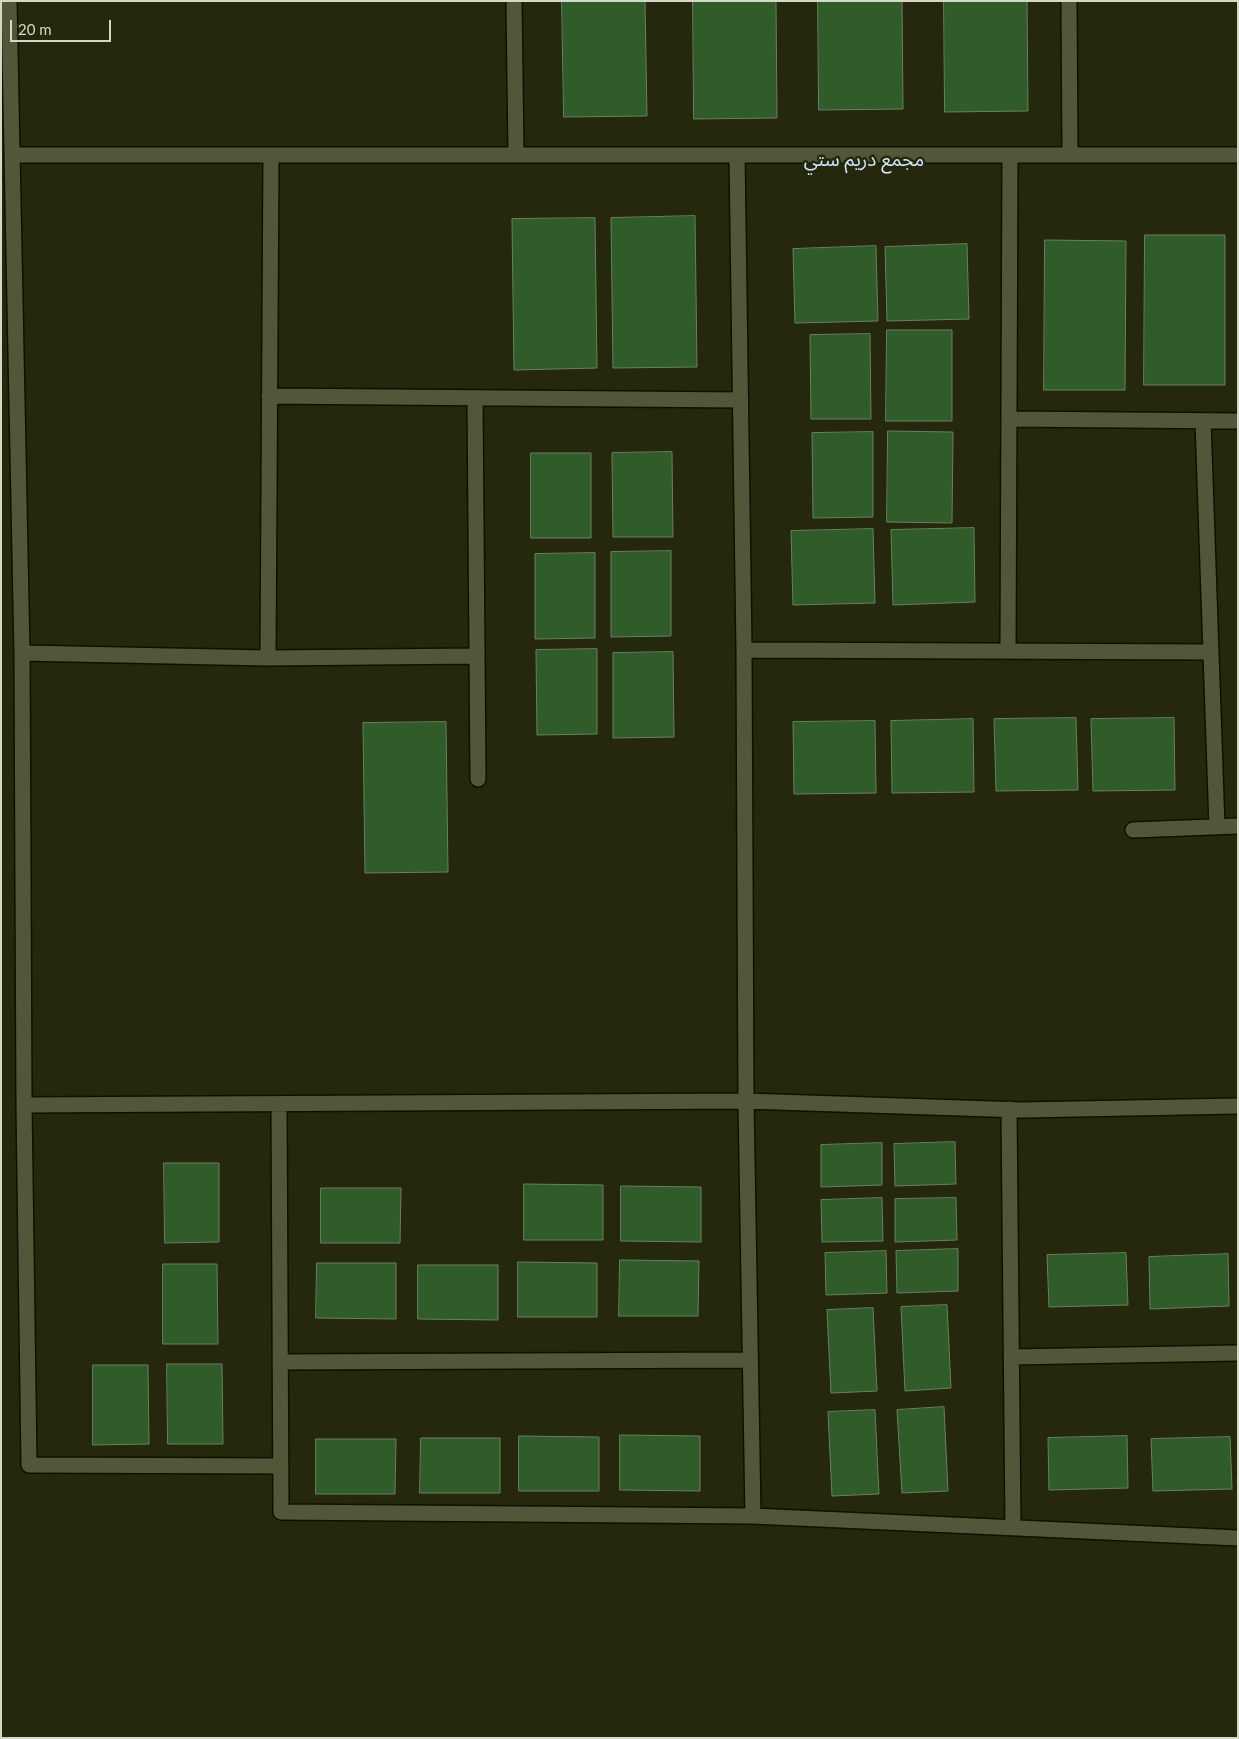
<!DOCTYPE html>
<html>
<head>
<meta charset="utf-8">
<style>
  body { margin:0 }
  #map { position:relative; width:1239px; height:1739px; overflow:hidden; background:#26280d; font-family:Lato,sans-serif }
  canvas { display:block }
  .frame { position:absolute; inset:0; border:2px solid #d5d8c7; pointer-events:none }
  .scale { position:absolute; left:10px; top:20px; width:101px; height:22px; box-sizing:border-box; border:2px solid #d5d8c7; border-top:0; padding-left:6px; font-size:15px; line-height:18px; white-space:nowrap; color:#d5d8c7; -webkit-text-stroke:4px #26280d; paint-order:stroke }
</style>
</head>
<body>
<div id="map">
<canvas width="1239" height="1739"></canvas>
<div class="frame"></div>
<div class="scale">20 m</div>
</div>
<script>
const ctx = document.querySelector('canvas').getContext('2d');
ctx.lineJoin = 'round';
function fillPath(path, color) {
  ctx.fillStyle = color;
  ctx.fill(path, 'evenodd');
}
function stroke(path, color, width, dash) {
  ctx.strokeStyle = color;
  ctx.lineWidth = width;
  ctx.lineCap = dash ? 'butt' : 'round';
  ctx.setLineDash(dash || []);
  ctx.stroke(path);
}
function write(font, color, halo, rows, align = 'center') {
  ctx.font = font + ' Lato,"Noto Sans Arabic",sans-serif';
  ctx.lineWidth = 5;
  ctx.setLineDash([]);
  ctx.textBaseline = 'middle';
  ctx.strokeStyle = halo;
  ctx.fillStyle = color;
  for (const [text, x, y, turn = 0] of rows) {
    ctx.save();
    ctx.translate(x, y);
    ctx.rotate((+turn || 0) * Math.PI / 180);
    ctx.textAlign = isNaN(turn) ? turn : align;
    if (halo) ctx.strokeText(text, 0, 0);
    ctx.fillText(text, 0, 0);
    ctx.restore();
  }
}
const building = new Path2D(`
  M562,1H645L647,116L564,117Z
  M693,1H776L777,118L694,119Z
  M818,1H902L903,109L819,110Z
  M944,1H1027L1028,111L945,112Z
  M695,216L697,367L613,368L611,218Z
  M595,218L597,368L514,370L512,219Z
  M1145,235H1225V385H1144Z
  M1045,240L1126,241L1125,390H1044Z
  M967,244L969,319L887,321L885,247Z
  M876,246L878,321L795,323L793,249Z
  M887,330H952V421H886Z
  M870,334L871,419H811L810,335Z
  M888,431L953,432L952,523L887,522Z
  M873,432V517L813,518L812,433Z
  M672,452L673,537H613L612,453Z
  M531,453H591V538H531Z
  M974,528L975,602L893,605L891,530Z
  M873,529L875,603L793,605L791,531Z
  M671,551V636L611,637V552Z
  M595,553V638L535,639V554Z
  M597,649V734L537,735L536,650Z
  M673,652L674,737L613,738V653Z
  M1076,718L1078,790L996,791L994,719Z
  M1174,718L1175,790L1093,791L1091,719Z
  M973,719L974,792L892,793L891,721Z
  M875,721L876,793L794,794L793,722Z
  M446,722L448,872L365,873L363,723Z
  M955,1142L956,1184L895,1186L894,1144Z
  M882,1143V1185L821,1187V1145Z
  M164,1163H219V1242L165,1243Z
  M524,1184L603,1185V1240H524Z
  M621,1186L701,1187V1242L621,1241Z
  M321,1188H401L400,1243H321Z
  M882,1198L883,1241L822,1242L821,1200Z
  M956,1198L957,1240L895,1242V1199Z
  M958,1249V1291L897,1293L896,1251Z
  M886,1251L887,1293L826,1295L825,1253Z
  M1126,1253L1128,1305L1049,1307L1047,1255Z
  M1228,1254L1229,1306L1150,1309L1149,1257Z
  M620,1260L699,1261L698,1316H619Z
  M518,1262L597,1263V1317H518Z
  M317,1263H396V1319L316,1318Z
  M163,1264H217L218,1344H163Z
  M418,1265H498V1320L418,1319Z
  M947,1305L951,1388L905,1391L901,1307Z
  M873,1308L877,1391L831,1393L827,1310Z
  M167,1364H222L223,1444H168Z
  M93,1365H148L149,1444L93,1445Z
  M944,1407L948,1491L902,1493L897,1410Z
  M875,1410L879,1494L832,1496L828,1412Z
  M620,1435L700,1436V1491L620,1490Z
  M519,1436L599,1437V1491H519Z
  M1127,1436L1128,1488L1049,1490L1048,1438Z
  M1230,1437L1232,1489L1153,1491L1151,1439Z
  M421,1438H500V1493H420Z
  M316,1439H396L395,1494H316Z`);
const street = new Path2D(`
  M9,1L22,653L24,1105L29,1465L281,1466
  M514,1L516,155
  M1069,1L1070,155
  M12,155H1238
  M737,155L744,650L746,1101L753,1516
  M269,396L741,400
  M475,398L478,779
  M1009,419L1238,421
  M1203,421L1217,827
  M744,650L1211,652
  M1008,651L1010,155
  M22,653L268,658L477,656
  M268,658L271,155
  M1133,830L1238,826
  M279,1104L281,1512L753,1516L1238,1538
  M24,1105L746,1101L1022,1110L1238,1106
  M1009,1109L1013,1528
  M1011,1357L1238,1353
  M280,1362L750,1360`);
const neighbourhoodNames = [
  ["مجمع دريم ستي",864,160]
];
fillPath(building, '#2f5c28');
stroke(building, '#6a7f66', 1);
stroke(street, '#0f1100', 18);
stroke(street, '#53573a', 15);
write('19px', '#d0e7fe', '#26280d', neighbourhoodNames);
</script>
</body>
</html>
